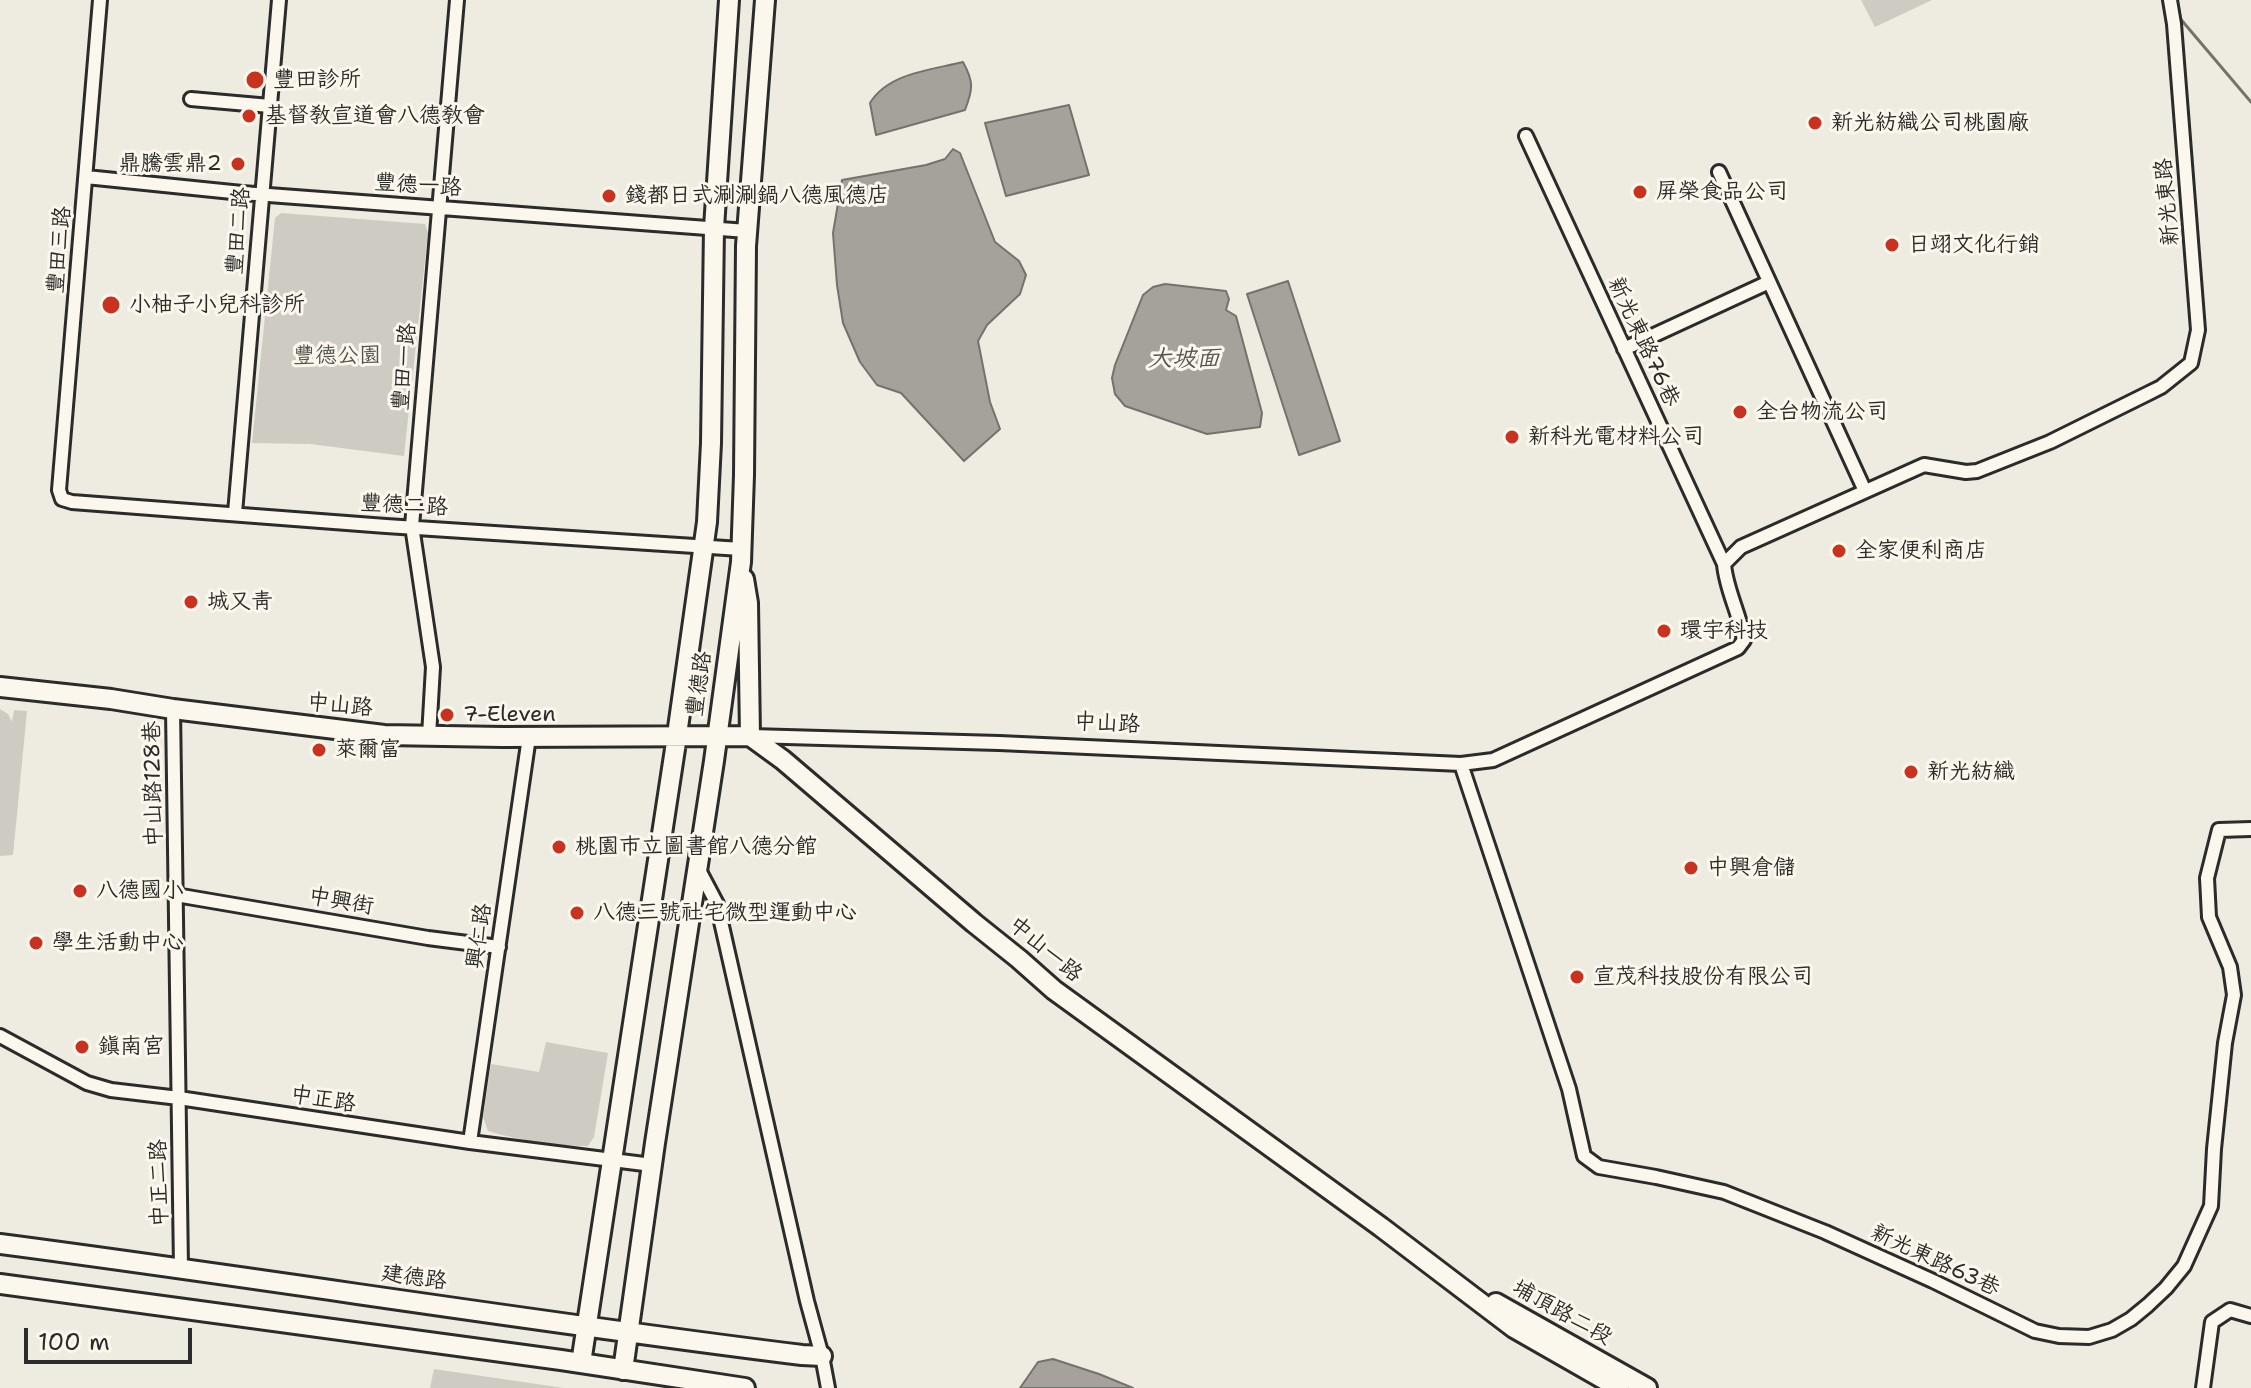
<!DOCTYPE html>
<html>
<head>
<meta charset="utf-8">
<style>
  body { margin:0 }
  #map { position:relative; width:2251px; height:1388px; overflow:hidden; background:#eeebe0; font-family:"Shantell Sans",sans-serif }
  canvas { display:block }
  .scale { position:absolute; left:24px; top:1328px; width:168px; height:36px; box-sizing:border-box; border:4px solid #2b2b2b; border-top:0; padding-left:10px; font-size:24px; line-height:28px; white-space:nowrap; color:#2b2b2b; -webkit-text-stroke:6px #fbf7ec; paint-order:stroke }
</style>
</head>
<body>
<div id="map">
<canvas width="2251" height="1388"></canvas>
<div class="scale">100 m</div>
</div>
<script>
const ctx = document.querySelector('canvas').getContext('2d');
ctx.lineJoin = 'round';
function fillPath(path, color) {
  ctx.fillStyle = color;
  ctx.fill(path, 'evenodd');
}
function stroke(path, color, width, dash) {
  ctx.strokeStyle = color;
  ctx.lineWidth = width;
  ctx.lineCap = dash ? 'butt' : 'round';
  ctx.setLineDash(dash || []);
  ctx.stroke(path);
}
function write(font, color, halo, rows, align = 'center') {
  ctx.font = font + ' "Shantell Sans","LXGW WenKai TC",sans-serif';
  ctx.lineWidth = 6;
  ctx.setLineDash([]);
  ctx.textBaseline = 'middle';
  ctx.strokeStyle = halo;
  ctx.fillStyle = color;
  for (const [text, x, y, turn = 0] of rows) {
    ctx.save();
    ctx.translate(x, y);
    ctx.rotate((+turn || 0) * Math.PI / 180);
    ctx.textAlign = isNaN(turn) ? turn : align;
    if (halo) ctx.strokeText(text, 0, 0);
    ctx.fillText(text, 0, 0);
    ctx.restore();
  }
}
const green = new Path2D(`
  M1861,0H1932L1875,27Z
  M281,213L425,224L428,233L404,456L310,444L252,443L275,218Z
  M0,709L8,714L12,722L14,710L27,711L13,855L0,856Z
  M546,1042L608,1053L594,1137L588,1146C555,1146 518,1140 488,1131L483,1117L491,1064L539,1072Z
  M434,1369L564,1388H430Z`);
const water = new Path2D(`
  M963,62C974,82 973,89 965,110L876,135L870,103C888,73 931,70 963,62Z
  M1069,105L1089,175L1006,196L985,123Z
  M953,149L960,153L995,242L1019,261L1026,275L1020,294L987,325L978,341L990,402L1000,429L964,461L901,393L877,385L860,362L843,323L837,285L833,233L842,180L926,165L945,159Z
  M1288,281L1340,441L1299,455L1247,294Z
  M1165,284L1226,291L1229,299L1226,310L1236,316L1262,413L1260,427L1207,434L1125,406L1115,394L1112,378L1115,365L1143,295L1153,287Z
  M1053,1359L1099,1374L1133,1388H1020L1038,1362Z`);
const stream = new Path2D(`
  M2178,16L2251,102`);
const street = new Path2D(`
  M100,0L59,490L62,499L72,502L386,526L741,549
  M191,99L270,106
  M1526,136L1724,564
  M1719,172L1865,491
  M86,177L242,193L747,231
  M1624,349L1769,282
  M235,513L279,0
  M173,709L181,1268
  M429,736L433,667L412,526L457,0
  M751,736L999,743L1461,764L1493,760L1738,648L1744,640C1740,614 1726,590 1724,564L1741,547L1924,465L1966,472L1977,471L2050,442L2149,393L2161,387L2191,363L2198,330L2174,24L2170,0
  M1461,764L1569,1089L1584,1156L1599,1167L1656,1177L1724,1192L1825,1232L1933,1281L2035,1331L2059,1336L2089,1337L2112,1330L2131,1319L2148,1305L2166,1288L2184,1266L2211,1206L2214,1149L2225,1043L2234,995L2230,967L2209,917L2207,878L2219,830L2251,829
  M698,868L717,904L807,1301L822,1356L828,1388
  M176,895L428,938L499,947
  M0,1036L87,1083L111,1090L179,1098L470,1142L652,1165
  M470,1142L529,737
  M2203,1388L2212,1322L2230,1310L2251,1316`);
const secondary = new Path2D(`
  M744,579L748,603L750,736
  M0,687L111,699L173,709L384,735L503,737L750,736L783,760L974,923L1019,959L1054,990L1381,1227L1514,1328L1619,1388
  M0,1244C268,1279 534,1322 802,1355L822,1356
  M0,1284L561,1360L745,1388
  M1496,1303L1647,1388
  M581,1363L675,749L707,522L711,443L714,228L729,0
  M623,1370L655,1143L714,761L741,562L744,475L746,246L765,0`);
const markers = [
  [255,80,10,"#c8321e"],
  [249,116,8,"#c8321e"],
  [1815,123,8,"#c8321e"],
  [238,164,8,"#c8321e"],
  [1640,192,8,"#c8321e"],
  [609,196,8,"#c8321e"],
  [1892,245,8,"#c8321e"],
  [111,305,10,"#c8321e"],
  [1740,412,8,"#c8321e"],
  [1512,437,8,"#c8321e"],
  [1839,551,8,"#c8321e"],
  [191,602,8,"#c8321e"],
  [1664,631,8,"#c8321e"],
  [447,715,8,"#c8321e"],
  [319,750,8,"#c8321e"],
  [1911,772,8,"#c8321e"],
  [559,847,8,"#c8321e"],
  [1691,868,8,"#c8321e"],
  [80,891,8,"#c8321e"],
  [577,913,8,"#c8321e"],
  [36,943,8,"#c8321e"],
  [1577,977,8,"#c8321e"],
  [82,1047,8,"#c8321e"]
];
const poiNames = [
  ["豐田診所",273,80],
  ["基督教宣道會八德教會",265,116],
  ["新光紡織公司桃園廠",1831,123],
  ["鼎騰雲鼎2",222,164,"right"],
  ["屏榮食品公司",1656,192],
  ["錢都日式涮涮鍋八德風德店",625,196],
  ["日翊文化行銷",1908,245],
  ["小柚子小兒科診所",129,305],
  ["全台物流公司",1756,412],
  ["新科光電材料公司",1528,437],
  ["全家便利商店",1855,551],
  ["城又青",207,602],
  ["環宇科技",1680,631],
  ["7-Eleven",463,715],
  ["萊爾富",335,750],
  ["新光紡織",1927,772],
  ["桃園市立圖書館八德分館",575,847],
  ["中興倉儲",1707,868],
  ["八德國小",96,891],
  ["八德三號社宅微型運動中心",593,913],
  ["學生活動中心",52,943],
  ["宣茂科技股份有限公司",1593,977],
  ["鎮南宮",98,1047]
];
const streetNames = [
  ["豐德一路",418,186,4],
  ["新光東路",2168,202,-95],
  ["豐田二路",239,231,-85],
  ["豐田三路",60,250,-85],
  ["新光東路76巷",1643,342,65],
  ["豐田一路",405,367,-85],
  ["豐德二路",404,506,3],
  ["豐德路",700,684,-82],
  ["中山路",340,706,6],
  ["中山路",1107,724,3],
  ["中山路128巷",154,784,-91],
  ["中興街",341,902,10],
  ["興仁路",480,936,-82],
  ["中山一路",1045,950,40],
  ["中正路",323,1100,9],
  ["中正二路",160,1183,-91],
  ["新光東路63巷",1935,1261,25],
  ["建德路",414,1278,8],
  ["埔頂路二段",1562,1313,29]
];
const parkNames = [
  ["豐德公園",337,356]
];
const waterNames = [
  ["大坡面",1184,360]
];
fillPath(green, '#cecbc2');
fillPath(water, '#a4a29a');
stroke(water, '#74726e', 2);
stroke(stream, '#74726e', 3);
stroke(street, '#2b2b2b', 18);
stroke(secondary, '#2b2b2b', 24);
stroke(street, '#fbf7ec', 12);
stroke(secondary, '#fbf7ec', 18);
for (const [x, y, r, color] of markers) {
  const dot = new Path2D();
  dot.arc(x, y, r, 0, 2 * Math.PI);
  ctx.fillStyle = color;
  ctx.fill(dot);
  stroke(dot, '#fbf7ec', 3);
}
write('22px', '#2b2b2b', '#fbf7ec', poiNames, 'left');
write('22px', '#2b2b2b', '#fbf7ec', streetNames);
write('22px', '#545351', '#fbf7ec', parkNames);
write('italic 24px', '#555552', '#fbf7ec', waterNames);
</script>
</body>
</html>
